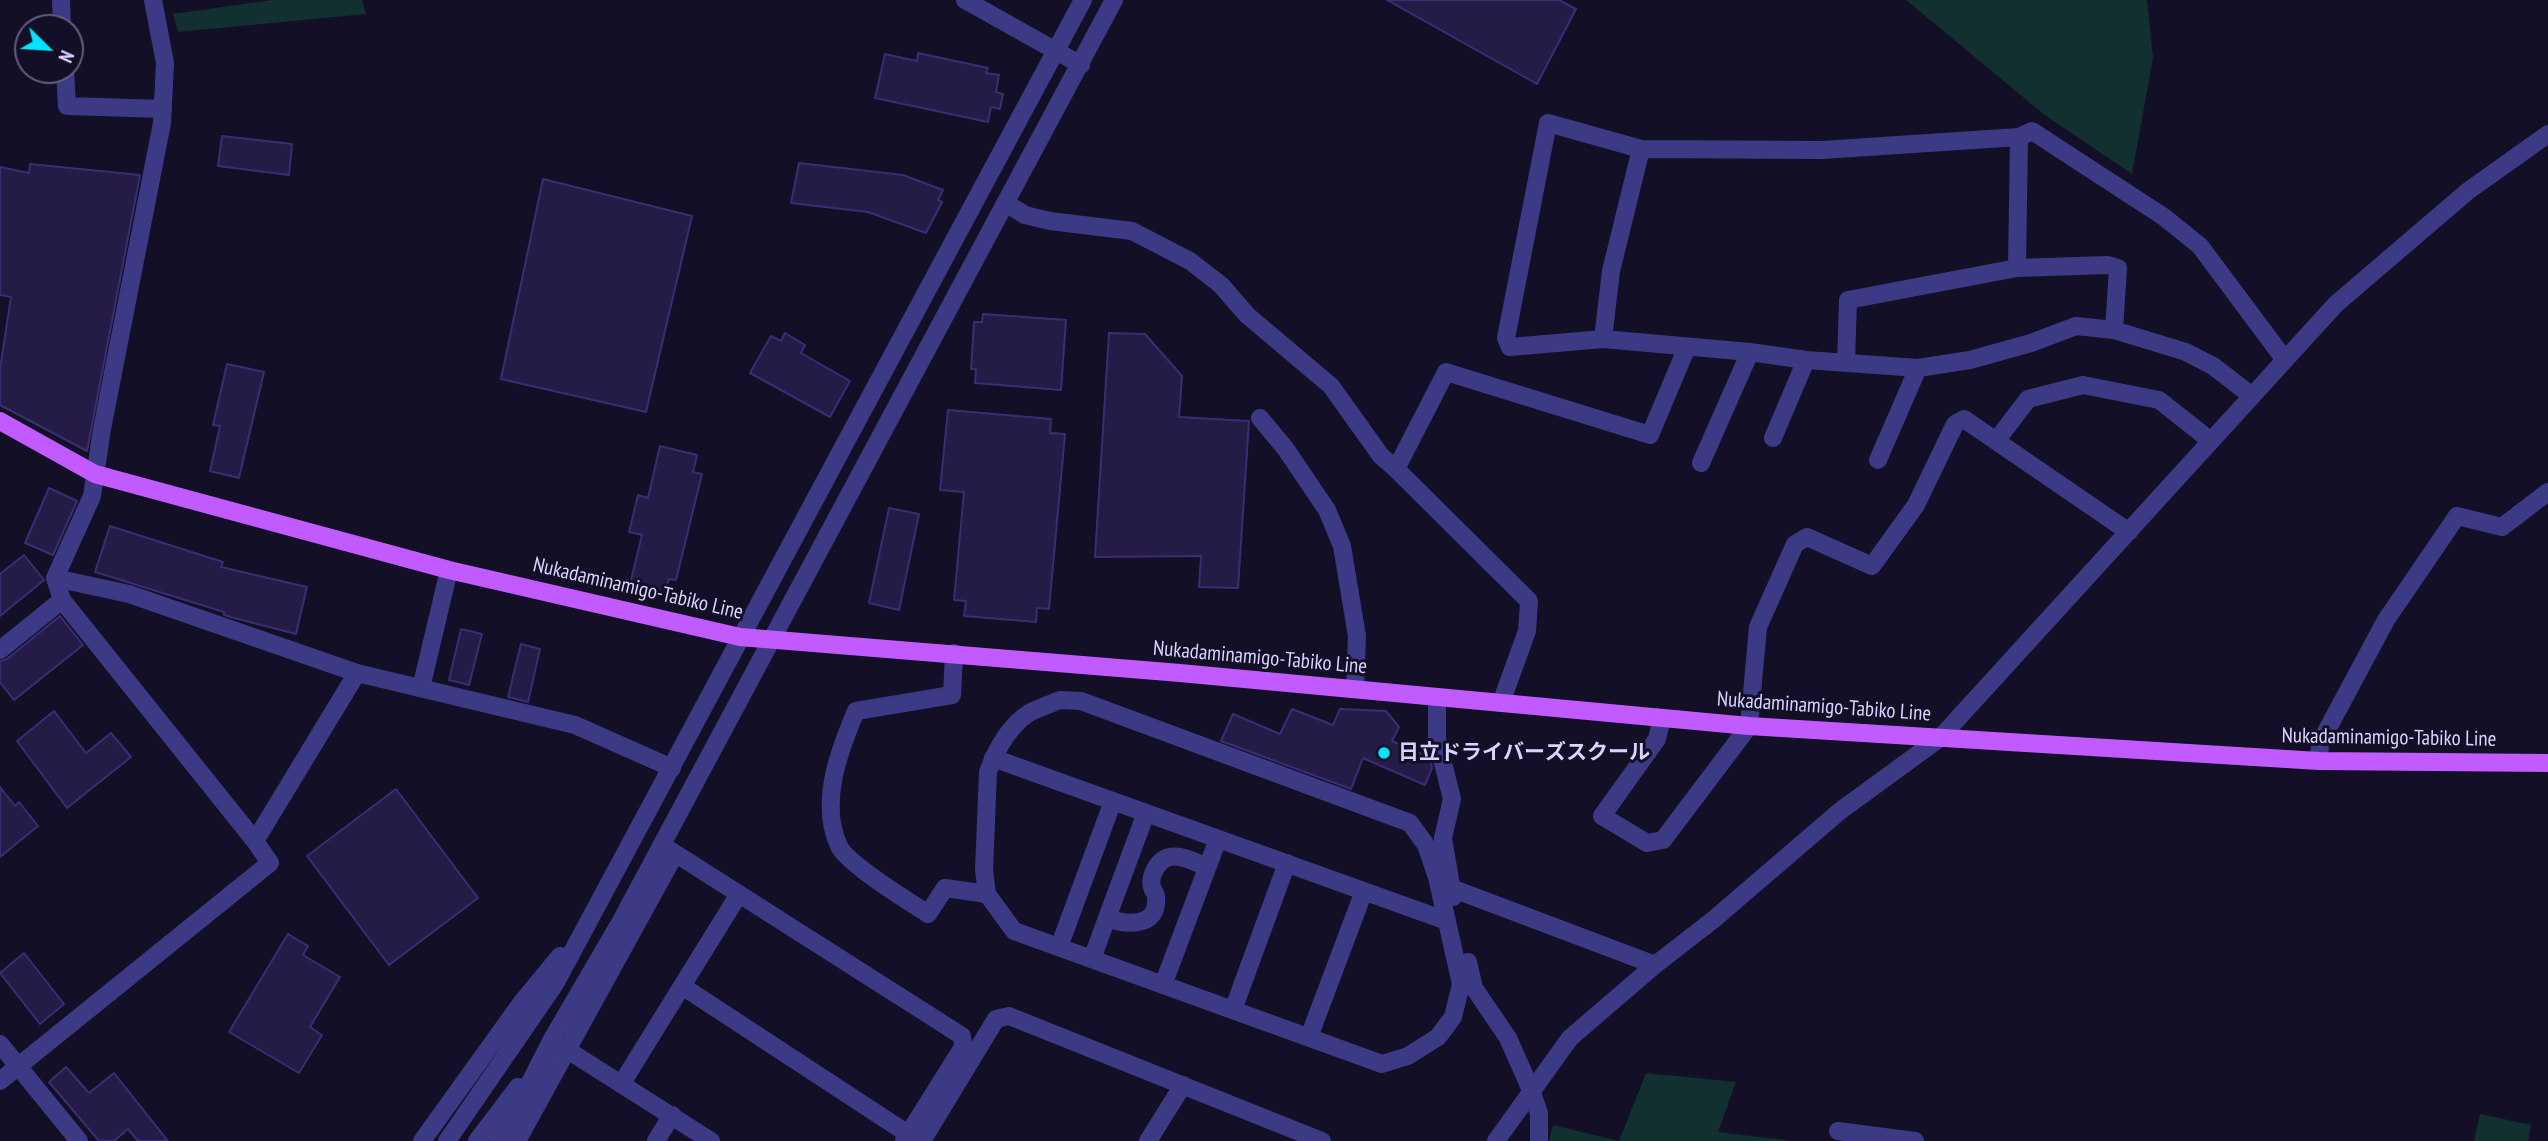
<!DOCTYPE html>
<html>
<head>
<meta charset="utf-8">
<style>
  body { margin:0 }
  #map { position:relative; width:2548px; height:1141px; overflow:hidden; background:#130f26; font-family:"PT Sans Narrow",sans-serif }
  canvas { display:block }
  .north { position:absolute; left:14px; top:14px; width:70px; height:70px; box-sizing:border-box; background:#130f26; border:2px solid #625e7d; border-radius:50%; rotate:114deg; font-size:19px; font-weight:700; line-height:28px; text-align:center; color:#d9d4ff }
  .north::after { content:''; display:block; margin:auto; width:24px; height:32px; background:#00e5ff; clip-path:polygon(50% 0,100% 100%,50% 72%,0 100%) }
</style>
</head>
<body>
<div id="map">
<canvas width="2548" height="1141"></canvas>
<div class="north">N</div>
</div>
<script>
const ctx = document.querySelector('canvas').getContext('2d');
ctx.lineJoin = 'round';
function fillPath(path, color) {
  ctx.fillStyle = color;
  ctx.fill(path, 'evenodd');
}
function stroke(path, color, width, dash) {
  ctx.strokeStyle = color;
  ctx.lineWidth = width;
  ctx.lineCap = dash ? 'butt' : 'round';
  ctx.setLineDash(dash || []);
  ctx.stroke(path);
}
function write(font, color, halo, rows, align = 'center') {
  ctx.font = font + ' "PT Sans Narrow","Noto Sans JP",sans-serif';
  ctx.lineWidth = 6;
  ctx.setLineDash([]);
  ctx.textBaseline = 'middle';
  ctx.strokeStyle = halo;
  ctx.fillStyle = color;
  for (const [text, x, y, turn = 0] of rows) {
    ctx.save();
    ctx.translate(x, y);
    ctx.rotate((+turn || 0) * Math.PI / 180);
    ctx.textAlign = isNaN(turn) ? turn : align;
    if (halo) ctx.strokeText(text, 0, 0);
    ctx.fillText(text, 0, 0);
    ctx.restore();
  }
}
const green = new Path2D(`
  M272,0H362L366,14L178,32L173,14Z
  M1906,0H2147L2153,58L2132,174L2046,116Z
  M1646,1073L1736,1082L1718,1132L1792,1141H1549L1553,1125L1619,1141Z
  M2480,1114L2531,1125L2528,1141H2474Z`);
const building = new Path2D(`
  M1387,0H1559L1576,9L1537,84Z
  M918,53L988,68L986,73L999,75L996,92L1003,94L1000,109L991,107L988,122L875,98L885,54L917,61Z
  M222,136L292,144L289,175L218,166Z
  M799,163L903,175L943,190L938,200L942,202L926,233L868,212L791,203Z
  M30,164L140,175L87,451L0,405V369L11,297L0,295V167L29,173Z
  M543,179L692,216L646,412L501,379Z
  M983,314L1066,320L1061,390L975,383L976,369H971L974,322H982Z
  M785,333L805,345L801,353L850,381L830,417L750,373L771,336L781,341Z
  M1109,333L1145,334L1182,376L1179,417L1249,421L1238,588L1199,587L1201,556L1095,557Z
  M227,364L264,372L239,478L210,471L220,426L213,425Z
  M948,410L1051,419L1050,433L1065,434L1049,609L1037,608L1036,622L964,616L966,601L954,600L964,492L940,490Z
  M660,446L697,455L693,472L702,474L676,580L669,579L664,596L629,588L642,535L629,532L638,495L648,498Z
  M49,488L77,501L53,555L25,543Z
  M889,508L919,514L899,610L869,603Z
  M110,526L223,562L221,567L307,587L296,634L234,618L224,615V612L95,572Z
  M24,555L44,580L0,616V574Z
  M60,616L83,645L14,700L0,682V661L7,659Z
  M461,629L482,634L469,685L449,680Z
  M521,644L540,649L528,702L508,697Z
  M1292,709L1333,725L1340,709L1386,711L1399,727L1392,741L1430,758L1432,768L1425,785L1363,758L1351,789L1221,741L1233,714L1280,734Z
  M54,711L86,753L111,733L131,757L67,808L17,741Z
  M0,787L15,806L19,802L38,826L0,857Z
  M396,789L478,898L389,965L307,856Z
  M288,934L308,946L303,955L340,977L310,1027L322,1035L299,1073L229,1032Z
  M24,953L64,1004L40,1024L0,973Z
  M66,1067L89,1093L114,1073L168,1141H138L128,1129L114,1141H99L49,1082Z`);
const minor = new Path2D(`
  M61,0L62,28
  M965,0L1081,65
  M65,70L67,106L163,109
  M2019,137L2032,131L2164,217L2200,246L2285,360
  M1007,204L1025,215L1050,221L1132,231L1190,261L1221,285L1247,315L1331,386L1381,456L1396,469
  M2017,268L2019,137L1822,150L1641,149L1548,123L1506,338L1510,347L1603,339L1750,352L1806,360L1918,368L1970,360L2031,343L2076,326L2114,330L2186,352L2213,366L2252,396
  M1603,339L1611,271L1641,149
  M1846,362L1848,300L2017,268L2108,265L2118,268L2114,330
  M1260,418L1285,448L1327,510L1342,546L1357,636L1355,689
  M1773,438L1806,360
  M1996,441L2028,399L2083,385L2159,400L2211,441
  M1878,460L1918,368
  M1701,463L1750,352
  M55,578L129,594L357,673L575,725L672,768
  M62,600L255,841L357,673
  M0,650L62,600L55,578L92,496L102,429L162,123L165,63L153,0
  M954,653L952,695L856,711C839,751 819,803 839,846C847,864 910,902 928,914L945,888L987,894
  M421,688L449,570
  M1437,697V739L1452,799L1443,838L1453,897
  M1060,700L1081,701L1410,823L1426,845L1437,877L1461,984L1453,1017L1438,1037L1408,1056L1382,1064L1014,931L987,894L984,870L988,772C996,750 1009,726 1029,713C1039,708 1050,704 1060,700Z
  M1501,703L1527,631L1529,601L1396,469L1446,372L1650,435L1687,347
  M1662,718L1657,739L1602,816L1647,843L1663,840L1749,726L1758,627L1795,544L1807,537L1872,566L1916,505L1955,424L1964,419L2129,532
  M993,758L1447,921
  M2319,761L2320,743L2386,620L2457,516L2502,527L2548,492
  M662,845L962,1036L963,1047L904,1141
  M1451,888L1655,965
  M1107,918L1146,813
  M1059,947L1113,801
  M1092,959L1107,918C1126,925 1159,928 1156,897C1156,892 1153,892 1152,887C1149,876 1158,859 1170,857C1181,854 1197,863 1207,867
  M1468,962L1474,988L1508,1038L1531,1090L1539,1113V1141
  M1163,985L1218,839
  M682,986L908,1134
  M1233,1010L1287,863
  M1309,1037L1364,891
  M0,1044L79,1141
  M558,1044L711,1141
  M0,1081L270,863L255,841
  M622,1083L739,894
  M1838,1131L1915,1141
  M422,1141L522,1002L560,956
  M447,1141L555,984L1083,0
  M477,1141L518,1087
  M498,1141L507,1128L551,1041L621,921L1114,0
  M517,1141L675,854
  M656,1141L672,1115
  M922,1141L996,1019L1009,1016L1322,1141
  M1148,1141L1183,1085
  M1496,1141L1570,1038L1655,965L1713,920L1840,811L1940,738L2336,304L2468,191L2548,134`);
const major = new Path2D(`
  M0,421L95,474L449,570L740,637L1180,673L1749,726L2319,761L2548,763`);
const markers = [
  [1384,753,7,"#00e5ff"]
];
const streetNames = [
  ["Nukadaminamigo-Tabiko Line",638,589,13],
  ["Nukadaminamigo-Tabiko Line",1260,658,5],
  ["Nukadaminamigo-Tabiko Line",1824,707,4],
  ["Nukadaminamigo-Tabiko Line",2389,738,1]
];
const poiNames = [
  ["日立ドライバーズスクール",1398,753]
];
fillPath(green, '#12302f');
fillPath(building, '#241b47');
stroke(building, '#3b2d73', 2);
stroke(minor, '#3d3a85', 18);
stroke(major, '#c25bff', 18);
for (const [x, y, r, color] of markers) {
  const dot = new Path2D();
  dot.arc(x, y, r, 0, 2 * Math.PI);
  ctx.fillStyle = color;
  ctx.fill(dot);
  stroke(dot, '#130f26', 2.5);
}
write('21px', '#d9d4ff', '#130f26', streetNames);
write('bold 21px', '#d9d4ff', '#130f26', poiNames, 'left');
</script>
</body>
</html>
